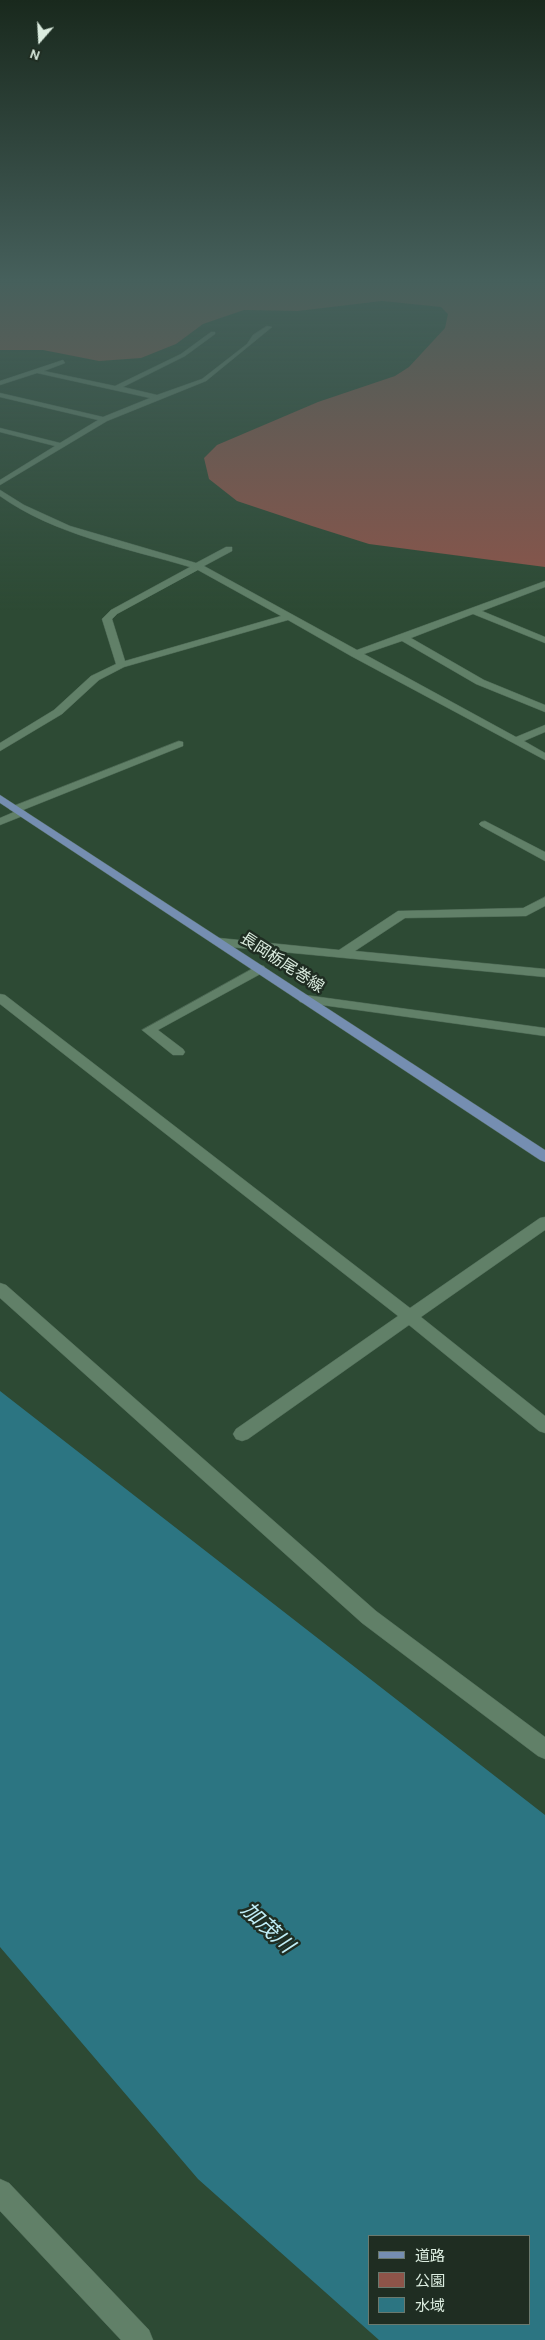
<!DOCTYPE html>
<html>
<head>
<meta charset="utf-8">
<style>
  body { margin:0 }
  #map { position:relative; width:545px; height:2340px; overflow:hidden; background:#2d4a34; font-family:Karla,"Noto Sans JP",sans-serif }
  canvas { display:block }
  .legend { position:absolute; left:368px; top:2235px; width:162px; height:90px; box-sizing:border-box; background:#1f2d22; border:1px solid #6a796e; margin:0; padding:6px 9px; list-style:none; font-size:15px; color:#dbecdf }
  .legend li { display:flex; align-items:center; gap:10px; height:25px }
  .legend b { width:25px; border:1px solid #6a796e }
  .north { position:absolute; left:15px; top:15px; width:50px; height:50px; -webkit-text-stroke:4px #1f2d22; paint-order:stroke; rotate:199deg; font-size:14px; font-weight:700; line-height:20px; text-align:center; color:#dbecdf }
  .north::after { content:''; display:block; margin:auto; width:18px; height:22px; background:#dbecdf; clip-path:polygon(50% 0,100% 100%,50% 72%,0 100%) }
</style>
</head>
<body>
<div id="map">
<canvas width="545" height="2340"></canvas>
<ul class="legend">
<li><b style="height:6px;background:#758eb1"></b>道路</li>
<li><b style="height:14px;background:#8d5449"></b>公園</li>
<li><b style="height:14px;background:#2c7582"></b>水域</li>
</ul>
<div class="north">N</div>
</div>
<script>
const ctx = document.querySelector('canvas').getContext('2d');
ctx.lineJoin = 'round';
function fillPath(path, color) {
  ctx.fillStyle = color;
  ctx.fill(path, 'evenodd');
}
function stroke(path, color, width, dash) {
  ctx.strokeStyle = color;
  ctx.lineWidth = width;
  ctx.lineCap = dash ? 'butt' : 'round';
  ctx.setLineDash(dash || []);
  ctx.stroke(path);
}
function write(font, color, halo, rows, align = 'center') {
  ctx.font = font + ' Karla,"Noto Sans JP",sans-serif';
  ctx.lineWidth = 5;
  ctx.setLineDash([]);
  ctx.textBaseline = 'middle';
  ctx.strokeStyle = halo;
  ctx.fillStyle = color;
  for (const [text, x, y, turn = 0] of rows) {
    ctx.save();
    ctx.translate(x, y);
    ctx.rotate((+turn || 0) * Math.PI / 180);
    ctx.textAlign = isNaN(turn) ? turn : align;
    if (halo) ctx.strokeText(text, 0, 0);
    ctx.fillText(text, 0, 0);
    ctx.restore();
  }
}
const green = new Path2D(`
  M0,283H545V567L369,544L312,526L237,501L209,479L204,458L217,445L318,402L395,376L409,367L445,328L448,314L441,307L382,301L298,311L244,310L203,324L176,344L141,358L99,361L43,350H0Z`);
const water = new Path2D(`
  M0,1391L545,1815V2340H379L198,2179L0,1947ZM369,2236H529V2324H369Z`);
const minor = new Path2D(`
  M267,326L272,327L206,381L107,421L0,485V480L55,446L0,432V428L60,443L98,420L0,397V393L103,417L150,398L37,373L0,385V381L63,360L65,363L44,371L115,386L181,354L211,332H215V334L185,356L123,387L157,395L202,379L247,344L253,335Z
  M0,490L24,505L70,526L196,563L226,547H232V551L204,566L357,650L545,581V587L482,611L545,637V643L473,614L411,638L484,680L545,705V712L476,684L402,641L364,654L516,737L545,725V732L524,741L545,753V760L351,656L288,620L124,667L99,680L62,714L0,751V743L54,710L91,676L116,664L102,619L111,610L190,567C126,548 55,535 0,496ZM198,570L281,616L125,661L112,619L117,614Z
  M179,741L183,742V746L23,810L27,813L25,815L0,825V818L14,812L9,809L11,807Z
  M485,821L545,852V861L481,826L479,824L481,822Z
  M545,897V906L526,916L405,918L355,951L545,969V977L219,946L213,942L219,938L339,950L398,911L523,908Z
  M259,965L264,966L265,969L264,972L158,1030L183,1049L185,1052L183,1055H173L142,1030Z
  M0,994L5,995L410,1308L540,1218L545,1217V1230L421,1317L545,1416V1433L539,1431L409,1325L248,1439L242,1441L236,1439L233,1434L236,1429L398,1316L0,1004Z
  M305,995L545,1028V1036L300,1002L298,999Z
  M0,1283L6,1285L376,1611L545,1737V1759L538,1756L362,1623L0,1298Z
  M0,2179L9,2183L149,2330L153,2340H121L0,2211Z`);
const major = new Path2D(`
  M0,795L545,1150V1162L540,1160L0,803Z`);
const streetNames = [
  ["長岡栃尾巻線",282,963,33]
];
const nearWaternames = [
  ["加茂川",267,1928,43]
];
fillPath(green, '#8d5449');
fillPath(water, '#2c7582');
stroke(minor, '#4b6552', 1);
stroke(major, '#4b6552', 1);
fillPath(minor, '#618068');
fillPath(major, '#758eb1');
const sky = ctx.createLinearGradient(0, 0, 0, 611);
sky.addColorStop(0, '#19291d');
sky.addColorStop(0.46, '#46605c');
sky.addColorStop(1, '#46605c00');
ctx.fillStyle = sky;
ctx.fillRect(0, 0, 545, 611);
write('16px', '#dbecdf', '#1f2d22', streetNames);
write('italic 21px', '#c0eef7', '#1f2d22', nearWaternames);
</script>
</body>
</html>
